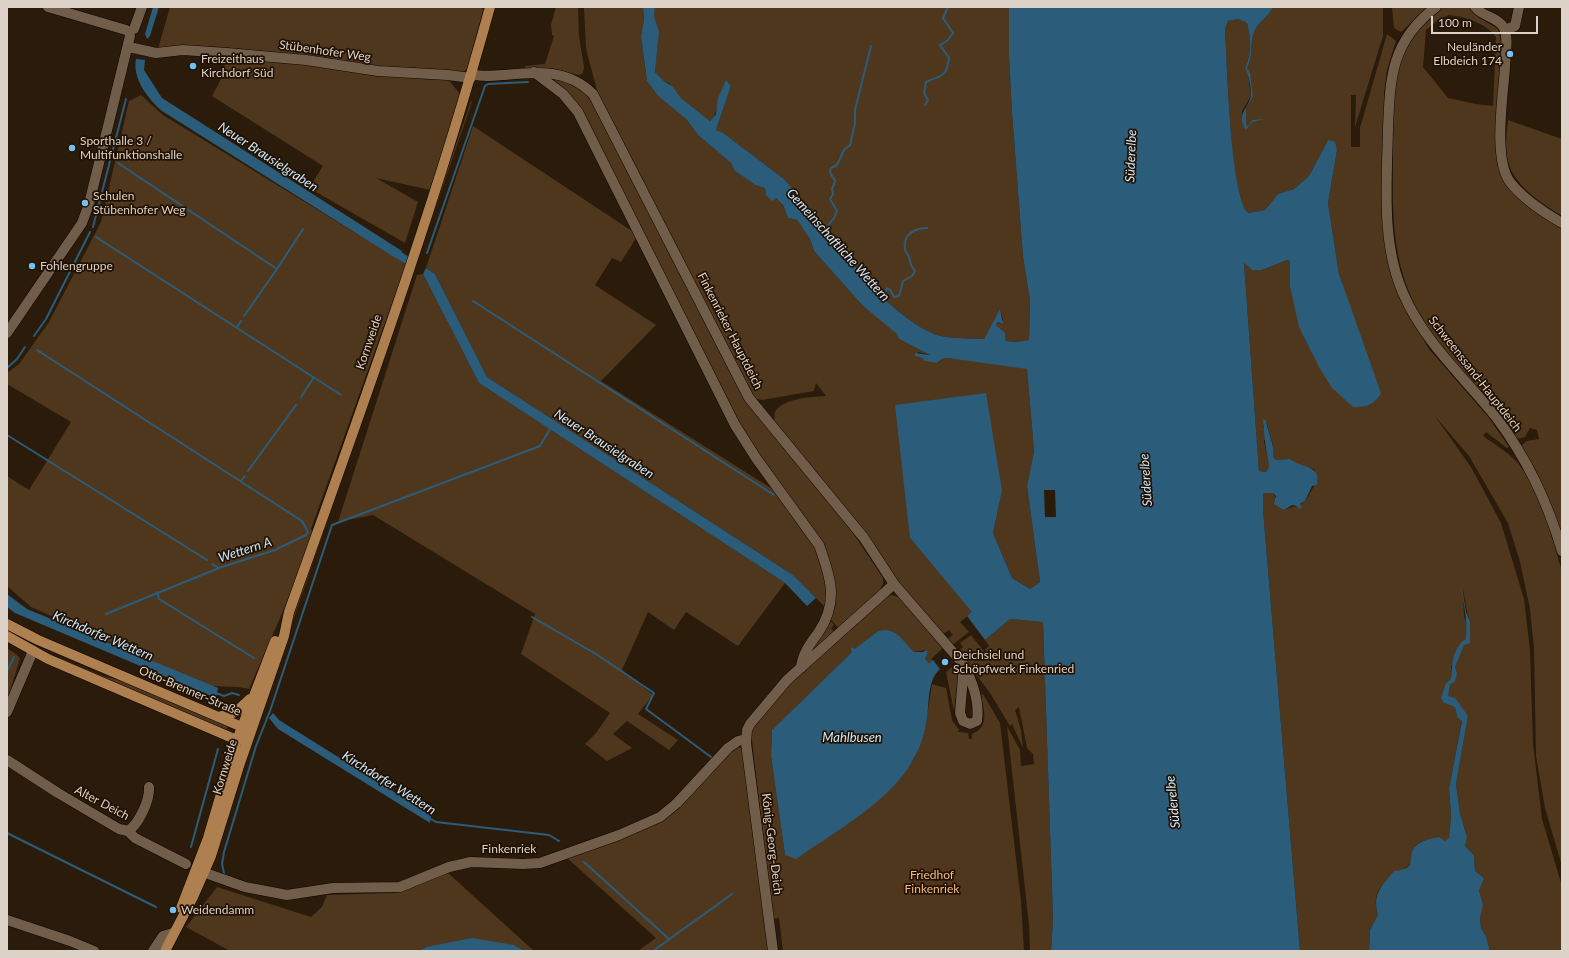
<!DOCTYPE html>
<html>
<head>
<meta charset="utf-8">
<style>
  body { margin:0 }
  #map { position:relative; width:1569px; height:958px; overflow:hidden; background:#2a1b0a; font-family:Lato,sans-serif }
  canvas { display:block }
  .frame { position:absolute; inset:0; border:8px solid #ddd2c8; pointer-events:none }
  .scale { position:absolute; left:1431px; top:16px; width:107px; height:18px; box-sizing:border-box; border:2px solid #ddd2c8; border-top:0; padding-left:5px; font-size:12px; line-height:14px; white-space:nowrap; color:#ddd2c8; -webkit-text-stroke:3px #211103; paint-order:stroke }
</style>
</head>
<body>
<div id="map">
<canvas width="1569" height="958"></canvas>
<div class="frame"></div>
<div class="scale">100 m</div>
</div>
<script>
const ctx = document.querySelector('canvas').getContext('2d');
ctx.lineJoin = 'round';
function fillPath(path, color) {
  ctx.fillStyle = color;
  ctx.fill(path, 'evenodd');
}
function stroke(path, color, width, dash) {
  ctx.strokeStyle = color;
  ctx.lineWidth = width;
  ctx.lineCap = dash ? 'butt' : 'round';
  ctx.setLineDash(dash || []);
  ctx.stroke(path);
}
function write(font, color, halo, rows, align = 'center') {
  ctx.font = font + ' Lato,sans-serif';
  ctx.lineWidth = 3.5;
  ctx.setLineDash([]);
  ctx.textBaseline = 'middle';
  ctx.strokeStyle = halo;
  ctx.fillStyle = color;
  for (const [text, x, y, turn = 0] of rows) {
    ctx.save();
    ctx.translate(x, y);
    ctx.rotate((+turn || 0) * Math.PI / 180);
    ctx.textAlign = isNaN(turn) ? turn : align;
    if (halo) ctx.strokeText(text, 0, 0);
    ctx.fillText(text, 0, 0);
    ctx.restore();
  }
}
const green = new Path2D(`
  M170,7H482L483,11L467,69L462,73C415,70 369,66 322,60C268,53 213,41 158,49Z
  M556,7H578L579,36L584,67L583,73L579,75L551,68L525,69V66L545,64L554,36L552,35L551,25Z
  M584,7H643L644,19L641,37L647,81L658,96L686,119L698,135L731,163L735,171L755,185L765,188L766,195C781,199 783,204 788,218L797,220L810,239L814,251L863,306L898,334L899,339L930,355L918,352L917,357L922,358L924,361L938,363L942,359L947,358L1027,368L1034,451L1027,486L1040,582L1030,589L1012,578L993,533L1002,491L910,538L973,612L960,622L969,632L952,645L947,639L953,635L949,630L943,634L911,599L774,422L775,412C783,398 811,397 826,396L816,383L814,391L762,400L754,398L598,94L586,49Z
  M655,7H1009V56L1012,113L1023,257L1030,300L1029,340L1016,342L1006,341L1005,335L996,325V322L1001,324L1003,319L1000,310L984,339C970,338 955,339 941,336C910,329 856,276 843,247L784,179L722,132L716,130L731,86L726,81C719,93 720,111 710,121L681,98L669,83L664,81L655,72L658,39L654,17Z
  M1273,7H1383V36L1355,127L1356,95H1351V147H1360V128L1387,34L1396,41L1387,70L1384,94V212L1409,315L1429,349L1489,418L1509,447L1507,448L1486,432L1483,436C1494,444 1506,451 1515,460C1537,482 1554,542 1562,572V866L1545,808L1536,756L1534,649L1530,609L1520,562L1508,523L1469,456L1434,415L1471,467L1501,523L1524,599L1530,650L1533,744L1542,819L1562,886V951H1490L1486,936L1481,928L1480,917L1479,891L1484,878L1475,871L1474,855L1465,846L1467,837L1460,813L1456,784L1468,716L1447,697L1450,685L1455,680L1456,674L1455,667L1470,628L1463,589L1464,616L1467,625V635L1451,667V679L1446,683L1444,703L1455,707L1457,717L1462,720L1449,788L1451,816L1449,838L1447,841C1439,841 1428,838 1420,842C1410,848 1415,859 1408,866C1390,883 1369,883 1378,915L1370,930L1369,951H1300L1263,510V493L1272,492L1284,510C1291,506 1300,507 1305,501C1310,495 1312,487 1318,481L1314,469L1295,463L1290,459L1276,460L1273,456V445L1266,421L1263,426L1266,437L1264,441L1269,466L1266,472L1259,471L1244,263L1252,270H1262L1287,260L1290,261V286L1352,316L1339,274L1328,203L1337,150L1328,140L1309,176L1294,189L1278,194L1265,210L1247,213C1230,196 1227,59 1225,29L1228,21L1238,19L1247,23C1251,38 1252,54 1245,68L1248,74L1251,96L1242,111L1244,127L1248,128L1253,122L1252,120L1248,126H1246V108L1253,97L1247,68C1254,56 1249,42 1255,30C1259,22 1269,16 1273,7Z
  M1392,7H1428L1401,32L1394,28Z
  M1443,7H1470L1483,20L1498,29L1501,42L1500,66L1502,67L1500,170L1562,226V538L1522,449V445L1527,441L1539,439L1537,430L1530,428L1525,437L1517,439C1484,400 1445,362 1420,316C1411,298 1403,279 1399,259C1391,222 1393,182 1393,145C1393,118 1391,79 1402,55C1411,35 1426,20 1443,7ZM1449,15C1466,17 1486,23 1496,37L1493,106L1476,104L1448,98L1423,67L1426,30L1438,20Z
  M227,54L447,78L460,94L430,190L376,178L418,202L405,243L309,188L323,166L212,96L221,79Z
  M544,76C564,79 577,86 592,99L764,424L853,533L883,578V584L879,591L840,629L829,618V567L742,431L585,114L578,105Z
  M141,95L163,115L406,264L311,529L313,531L287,602L249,689L238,687L208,686L31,607L7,586V476L29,490L71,422L7,384V373L19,364L49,322L101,222L129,101Z
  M471,101L472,102L271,684H270Z
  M1508,120L1562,139V216C1540,202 1512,185 1507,157C1505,145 1507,132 1508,120Z
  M473,126L638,235L621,262L612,258L595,285L656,325L601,381L782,495L825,562L830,612L793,575L487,377L435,274L426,268Z
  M423,274L479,383L785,583L738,646L686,612L674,630L648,612L622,670L653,695L638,714L678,740L669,750L627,721L613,734L632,748L607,761L585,744L596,733L610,713L521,654L535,614L373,515L338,522L417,275Z
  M891,595L900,597L943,648L931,659L933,661L928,663L925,659L928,652L926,650L914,652L878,631L855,650L853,647L852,652L772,730L771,756L785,855L914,759L923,738L926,723L932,684L946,688L952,720L959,730L958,732L968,733L969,739H972V734C990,727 984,710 981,695L983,694L1000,723L1021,901L1024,951H783L779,918L773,919L751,732L755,724L785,688L885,598Z
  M829,619L834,625L831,628L835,633L807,655Z
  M1010,619L1043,622L1053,919L1051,951H1030L1029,925L1007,726L1020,750L1021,766L1034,764L1033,754L1027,748L1019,707L1015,710L1021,730L1023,748L1012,724L1010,726L990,693L964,659L966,657L960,650L963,647L960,643L971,635L986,654L988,653L985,650L989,646L985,640Z
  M7,648L17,655L20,659L7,700Z
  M60,658L103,676L123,681L228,725L226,731L60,660Z
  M956,664L959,669L954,711L946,672Z
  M738,746L742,749L768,951H638L656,938L567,858L640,830L726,754Z
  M447,872L534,951H525L514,945L426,947L420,951H230L186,927L217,887L311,917L322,907L327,895L395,893Z`);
const water = new Path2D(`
  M153,7H159L150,36L147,39L145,34Z
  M643,7H655L654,17L659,32L655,72L664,81L672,86L681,98L710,121L716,114L718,98L726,80L731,86L716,130L722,132L784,179L843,247C856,276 910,329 941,336C955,339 969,338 984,339L1000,309L1003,324L997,322L996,325L1005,333L1006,341L1016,342L1029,340L1030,300L1023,257L1012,113L1009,56V7H1273C1269,16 1259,22 1255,30C1249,42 1254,56 1247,68L1250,73L1253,97L1246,108V125L1248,126L1252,120L1265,119L1253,122L1246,130C1235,114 1250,107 1251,95C1251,87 1249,75 1245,68C1252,54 1251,38 1247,23L1238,19L1228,21L1225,29C1227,59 1230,196 1248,213L1265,210L1278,194L1294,189L1309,176L1328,140L1335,142L1337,150L1328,203L1339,274L1381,393C1374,405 1367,407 1353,407L1332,388L1319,367L1299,327L1290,286V261L1287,260L1262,270H1252L1244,263L1259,471L1266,472L1269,466C1266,450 1264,436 1263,419L1266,421C1268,433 1275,445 1273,456L1276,460L1290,459C1300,468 1322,464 1317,485L1312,486L1305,501L1300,504L1302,507L1299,509L1297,506L1292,505L1284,510L1274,504L1276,496L1273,493H1263V510L1300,951H1051L1053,919L1043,622L1010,619L985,640L967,616L972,612L910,538L895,405L986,393L1002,491L993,533L1012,578L1030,589L1040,582L1027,486L1034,451L1027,369L947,358L942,359L937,363L924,361L922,358L915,356V353L930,355L899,339L897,334L863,306L814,251L810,239L797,220L788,218L783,205L776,198L772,201L766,195L765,188L755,185L735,171L731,163L698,135L686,119L658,96L647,81L641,37L644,19Z
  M136,59L145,60L144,70L162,98L402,251L397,259L162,111C148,99 132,78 136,59Z
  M426,268L435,274L487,377L793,575L816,598L807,606L785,583L479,383L423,274Z
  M1462,588L1466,612L1470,622V643L1464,645L1455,667L1457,674L1455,681L1450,685L1448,696L1455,698L1468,716L1456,784L1460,813L1467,837L1465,846L1474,855L1475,871L1484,878L1479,891L1483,905L1480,917L1481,928L1486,936L1490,951H1369L1370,930L1378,915C1372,894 1381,887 1394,871C1419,869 1406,858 1415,847C1420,840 1431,839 1439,837L1445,841L1449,838L1451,816L1449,788L1462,721L1457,717L1455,707L1444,703L1441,698L1446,683L1451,679C1452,667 1452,653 1461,643C1463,640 1466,641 1466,636C1468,622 1463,604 1462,588Z
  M7,594L27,609L218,688L216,698L15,613L7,607Z
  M886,630C900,632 904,643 914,652H923L926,650L928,652L925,659L929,663L933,660L940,669C926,681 930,707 926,724C924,736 920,748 914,758C892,801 834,832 796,859L785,855L771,756L772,730L852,652L851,649L852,647L855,649L878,631Z
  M273,713L279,720L431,815L430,823L278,729L269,718Z
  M472,938L514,945L525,951H420L426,947Z`);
const pier = new Path2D(`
  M1044,490H1055L1056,517H1045Z`);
const stream = new Path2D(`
  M925,105L928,100L924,93L926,82C942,74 946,79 949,58L940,45L948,40L953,33L943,18L948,7
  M118,163L277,269
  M93,227L126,99
  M826,228L834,218L837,211L830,199L833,194L832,189L835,181C834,176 828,175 831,168L837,165L844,150L850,145L855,123V110L871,46
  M96,237L341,395
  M427,253L485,86L488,84L528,82
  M883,299L887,288L891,291L894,297L899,296L903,281L912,276L915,271C910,266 911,264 909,257C908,254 905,252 905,249C902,234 916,228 927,228
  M473,301L774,495
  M244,316L277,269L303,229
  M237,327L241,321
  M34,336L46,319L90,232
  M37,350L302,521L308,532L306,535L275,550L219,568L106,614
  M7,368L17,359L25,347
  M301,397L314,377
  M7,435L207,560
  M248,471L296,405
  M241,481L245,476
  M212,564L219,568
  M157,592L159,599L254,658
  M532,617L596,654L654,693L646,709L711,757
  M7,671L14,657
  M216,693L224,696L232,693L239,695
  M429,818L436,822L549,835L559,841
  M7,833L156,907
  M191,847L218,749
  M584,862L669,939
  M224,873L222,864L224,852L256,746L270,711L332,525L540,446L551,427
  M653,951L732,894`);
const canal = new Path2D(`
  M391,250L405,259`);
const minor = new Path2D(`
  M48,7L126,30
  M1436,7C1391,41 1390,78 1388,129C1387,182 1381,243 1403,293C1424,342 1463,376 1496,417C1526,457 1548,503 1562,551
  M1475,7C1483,17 1498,17 1504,28C1509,39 1505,56 1505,68C1503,96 1493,159 1510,182C1523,199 1543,212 1562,223
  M134,29L142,7
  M1505,30L1515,26L1519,7
  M129,47L156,53L183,50L227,53L306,60L378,71L448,75L471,78
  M534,72L563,94L578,112L735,425L756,458L819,545C831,578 839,602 818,633C810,644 802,654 801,668
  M472,74C482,77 492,76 503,75C536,72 567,68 593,94L749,398L864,538L894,584L964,665C972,681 980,702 977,721L970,724L963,721L960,713L964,665
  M7,333L82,223L89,204L130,36
  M7,712L33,651
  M7,760L58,793L119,829L128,831L135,838L186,864
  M128,831C139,824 150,800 149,787
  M197,870L245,887L287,895L333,888L400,887L449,867L471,862L523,864L540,863L619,835L660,817L677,803L728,748L738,741L746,739
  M7,920L70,941L94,951
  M153,951L163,936L173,933
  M773,951L746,743L747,730L750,724L787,680L894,584`);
const major = new Path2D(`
  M7,624L38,640L242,727L245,731
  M7,636L48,659L237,740L243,739
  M218,717L236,712L250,699
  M181,908L208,838L237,740L275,641
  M165,951L193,897L211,856L240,763L284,636L289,612C360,413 434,211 490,7`);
const markers = [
  [1510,54,4,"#71c1f5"],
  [193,66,4,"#71c1f5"],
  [72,148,4,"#71c1f5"],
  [85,203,4,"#71c1f5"],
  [32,266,4,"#71c1f5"],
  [945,662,4,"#71c1f5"],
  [173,910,4,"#71c1f5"]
];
const poiNames = [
  ["Neuländer",1502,47,"right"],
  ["Elbdeich 174",1502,61,"right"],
  ["Freizeithaus",201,59],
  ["Kirchdorf Süd",201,73],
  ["Sporthalle 3 /",80,141],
  ["Multifunktionshalle",80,155],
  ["Schulen",93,196],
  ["Stübenhofer Weg",93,210],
  ["Fohlengruppe",40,266],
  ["Deichsiel und",953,655],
  ["Schöpfwerk Finkenried",953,669],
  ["Weidendamm",181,910]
];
const streetNames = [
  ["Stübenhofer Weg",325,51,8],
  ["Finkenrieker Hauptdeich",730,331,63],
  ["Kornweide",369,342,-71],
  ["Schweenssand-Hauptdeich",1475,374,52],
  ["Otto-Brenner-Straße",190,691,23],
  ["Kornweide",225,767,-73],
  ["Alter Deich",102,803,28],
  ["König-Georg-Deich",772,844,83],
  ["Finkenriek",509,849]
];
const parkNames = [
  ["Friedhof",932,875],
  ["Finkenriek",932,889]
];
const waterNames = [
  ["Süderelbe",1131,156,-88],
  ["Neuer Brausielgraben",268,157,33],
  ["Gemeinschaftliche Wettern",838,245,48],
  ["Neuer Brausielgraben",604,444,33],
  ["Süderelbe",1146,480,-94],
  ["Wettern A",245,550,-18],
  ["Kirchdorfer Wettern",103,636,23],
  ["Mahlbusen",852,738],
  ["Kirchdorfer Wettern",389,783,32],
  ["Süderelbe",1173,802,-96]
];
fillPath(green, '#4f371e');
fillPath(water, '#2b5c7a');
fillPath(pier, '#2a1b0a');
stroke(stream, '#2b5c7a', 2);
stroke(canal, '#2b5c7a', 8);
stroke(minor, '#120500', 11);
stroke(major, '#120500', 11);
stroke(minor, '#705d4a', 10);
stroke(major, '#ae804f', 10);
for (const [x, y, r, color] of markers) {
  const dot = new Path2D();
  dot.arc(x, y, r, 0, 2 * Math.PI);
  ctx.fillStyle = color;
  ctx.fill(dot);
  stroke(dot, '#211103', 1.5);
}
write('12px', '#ddd2c8', '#211103', poiNames, 'left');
write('12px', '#ddd2c8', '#211103', streetNames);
write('12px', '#f6bb7f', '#211103', parkNames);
write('italic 13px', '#cce8fc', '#211103', waterNames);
</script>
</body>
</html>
